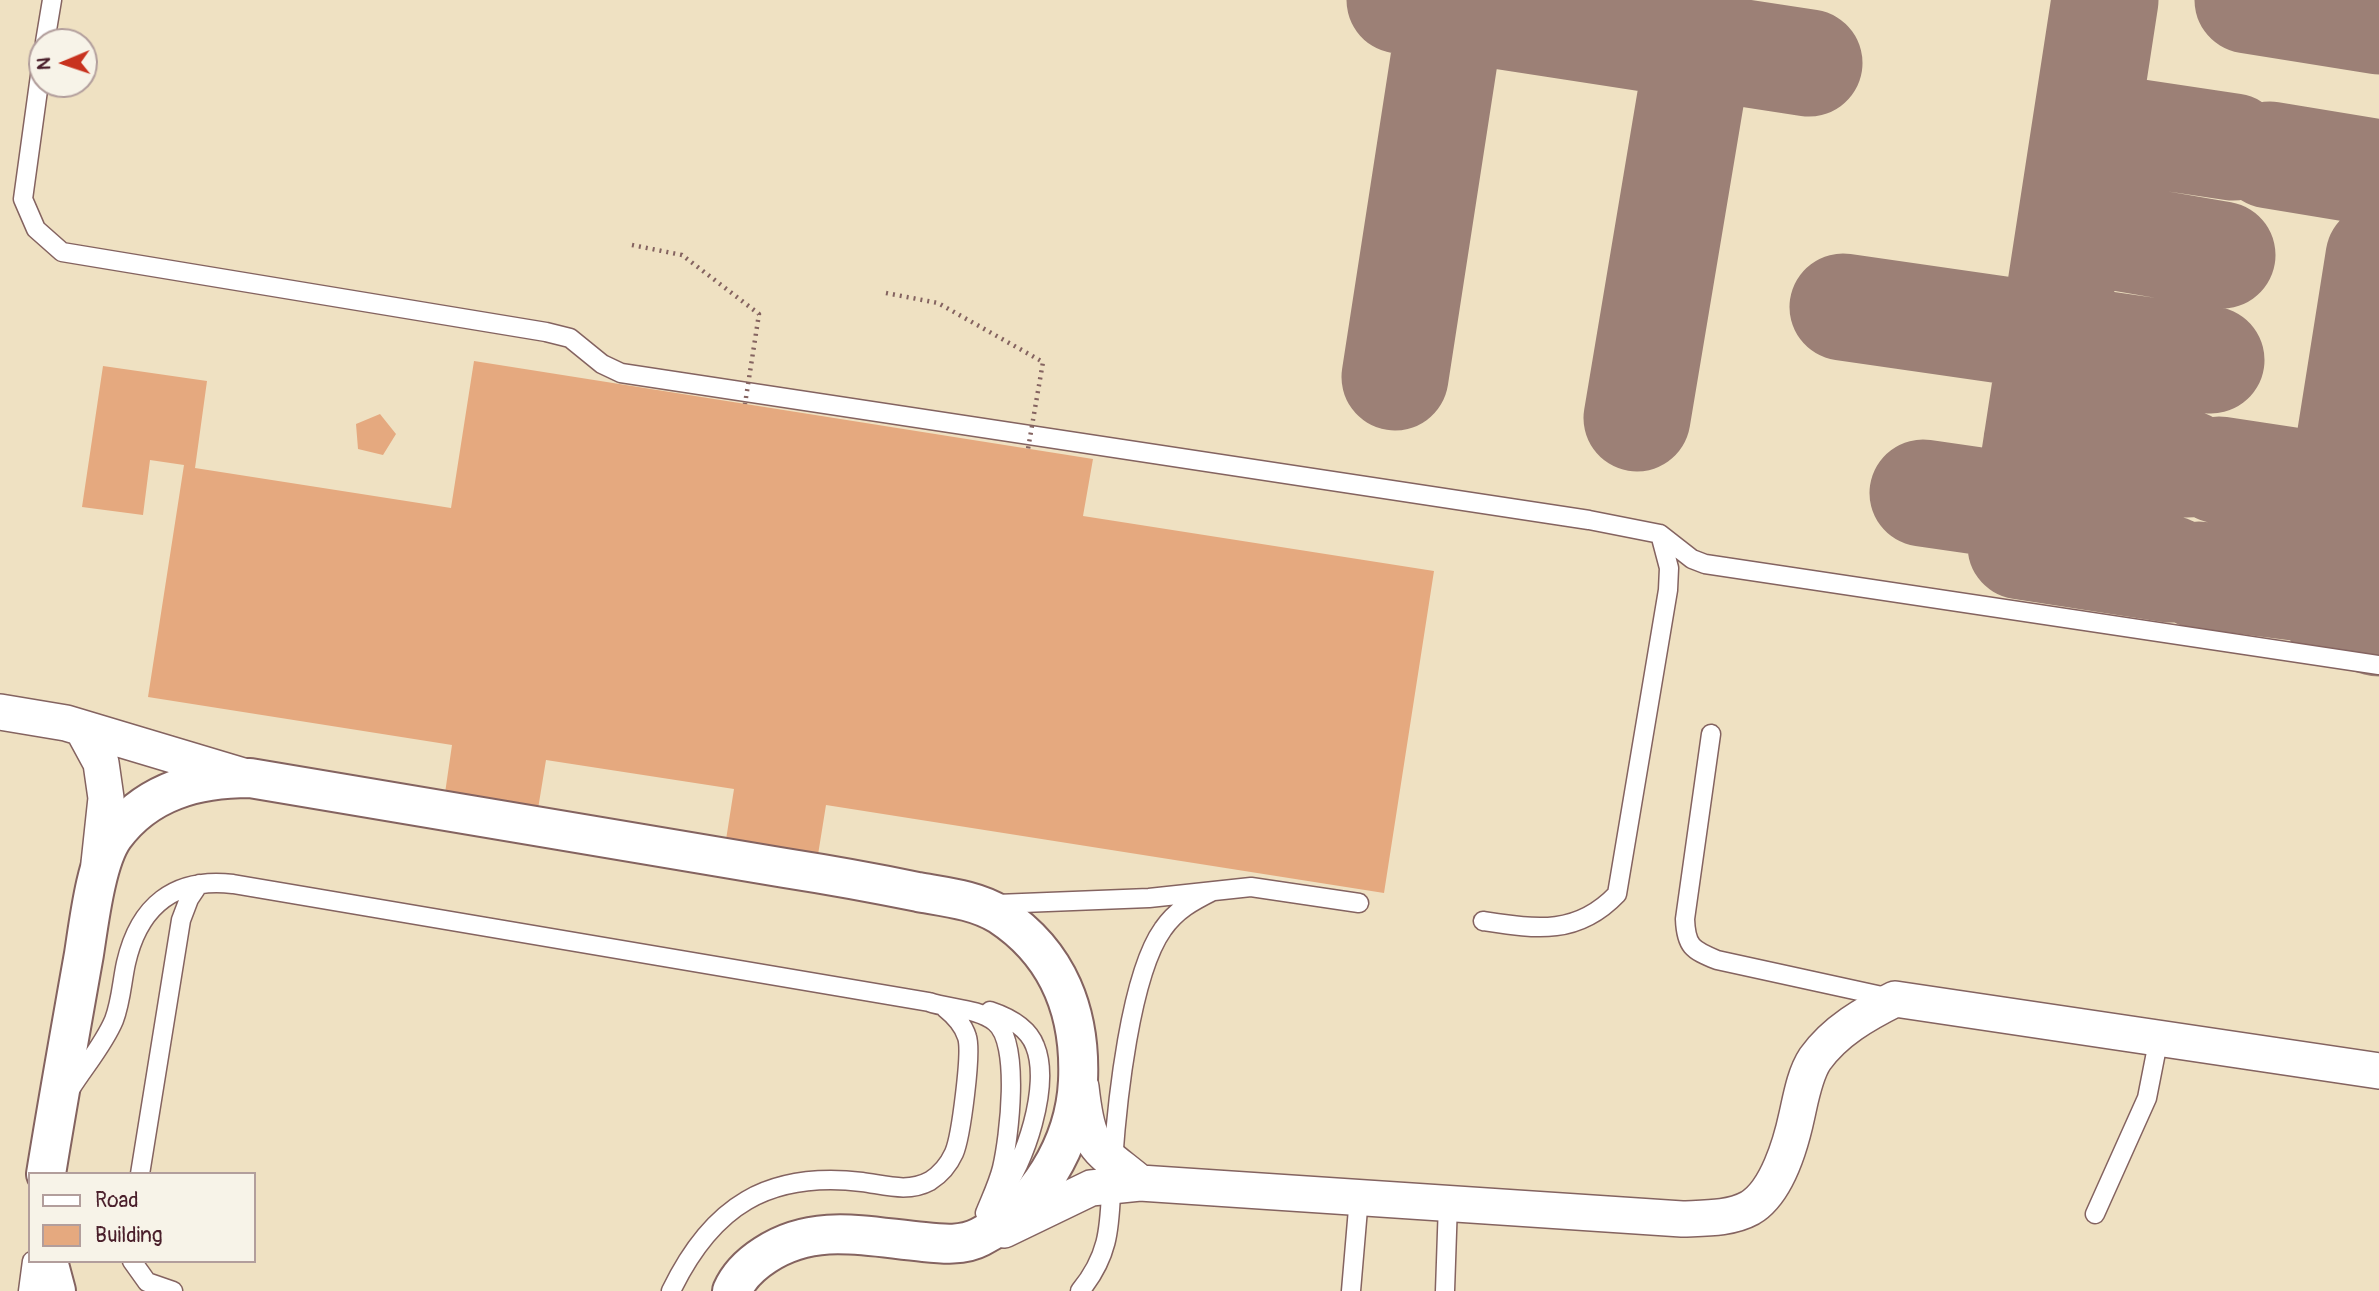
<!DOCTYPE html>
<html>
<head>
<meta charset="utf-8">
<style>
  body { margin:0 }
  #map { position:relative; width:2379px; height:1291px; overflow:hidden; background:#efe1c2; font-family:Pangolin,sans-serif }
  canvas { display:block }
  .legend { position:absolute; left:28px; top:1172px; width:228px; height:91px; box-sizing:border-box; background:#f7f3e8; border:2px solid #b29e9c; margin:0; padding:9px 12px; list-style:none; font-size:21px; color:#4a1f2b }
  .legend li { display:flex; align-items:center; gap:14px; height:35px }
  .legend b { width:35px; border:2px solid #b29e9c }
  .north { position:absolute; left:28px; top:28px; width:70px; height:70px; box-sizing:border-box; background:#f7f3e8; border:2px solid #b29e9c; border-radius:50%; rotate:268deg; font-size:19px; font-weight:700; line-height:28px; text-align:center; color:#4a1f2b }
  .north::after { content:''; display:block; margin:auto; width:24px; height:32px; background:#c8321e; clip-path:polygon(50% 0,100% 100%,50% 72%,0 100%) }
</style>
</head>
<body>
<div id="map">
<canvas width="2379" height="1291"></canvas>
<ul class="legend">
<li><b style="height:9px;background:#fff"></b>Road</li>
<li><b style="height:19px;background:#e5a97f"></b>Building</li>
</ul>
<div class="north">N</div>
</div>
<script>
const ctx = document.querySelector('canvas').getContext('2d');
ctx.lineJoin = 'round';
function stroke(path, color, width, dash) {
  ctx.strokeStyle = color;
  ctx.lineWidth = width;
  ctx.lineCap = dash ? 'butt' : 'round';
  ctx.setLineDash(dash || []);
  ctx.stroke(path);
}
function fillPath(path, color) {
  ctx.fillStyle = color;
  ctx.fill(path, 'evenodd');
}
const taxiway = new Path2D(`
  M1400,0L1809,63
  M2105,0L2021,546L2169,569
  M2248,0L2379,21
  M2086,125L2233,147
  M2270,155L2379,173
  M2070,229L2222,255
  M2379,257L2326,591L2334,610L2379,623
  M1843,307L2211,360
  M1395,377L1452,8
  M1637,418L1699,48
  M2037,441L2187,464
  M2219,470L2379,494
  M1923,493L2027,508
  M2199,575L2326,591`);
const building = new Path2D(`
  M474,361L1093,459L1083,516L1434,571L1384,893L826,805L817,861L725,846L734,789L546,760L537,815L444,800L452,745L148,697L184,465L150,460L143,515L82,507L103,366L207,381L195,468L451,508Z
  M380,414L396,434L383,455L358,449L356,424Z`);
const lane = new Path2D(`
  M45,42L52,0
  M42,61L23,199L36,229L62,252L546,332L570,338L602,364L621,373L1589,520L1660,534L1692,559L1705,564L2379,665
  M1711,734L1685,919C1686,946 1692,950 1717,960L1891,998
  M997,904L1149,898L1251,887L1359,903
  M1483,921C1536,929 1577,936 1617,894L1668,590L1669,568L1660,534
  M990,1011C1008,1017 1028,1027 1035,1046C1051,1085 1025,1164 1000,1195
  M71,1088C85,1066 104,1044 114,1020C121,1002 122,981 126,963C139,906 174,877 233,884L929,1002C949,1009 978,1008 995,1022C1021,1042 1009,1138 1002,1168C998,1184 991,1198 985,1213
  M140,1174L181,920L189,899L199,884
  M2095,1214L2147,1098L2159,1037
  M132,1261L147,1282L173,1291
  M28,1291L32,1261
  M671,1291C712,1206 768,1171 862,1182C885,1185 908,1193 930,1181C941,1174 949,1164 954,1153C961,1137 972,1052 967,1037C963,1024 955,1016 945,1008
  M1080,1291C1116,1247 1108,1214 1113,1161C1117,1103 1130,975 1163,929C1176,910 1193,901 1213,891
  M1351,1291L1359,1197
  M1445,1291L1448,1203`);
const street = new Path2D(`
  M0,712L66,723L243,776
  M82,728L101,763L106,798L99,863
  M1081,1087C1088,1150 1094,1145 1140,1183
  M1004,1230L1091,1188L1140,1183L1682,1219C1705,1218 1730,1219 1750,1208C1777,1192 1791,1143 1797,1115C1801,1097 1805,1074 1815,1059C1835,1031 1865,1014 1895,999L2379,1071`);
const secondary = new Path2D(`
  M46,1174C58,1100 71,1027 84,954C89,922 96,861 114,836C147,791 197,778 250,778C428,808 607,838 785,868C830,875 874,883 918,892C946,897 976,900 1000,915C1059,954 1081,1013 1078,1081C1075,1144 1037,1208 980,1237C963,1246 943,1244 924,1242C868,1237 815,1222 765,1255C751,1264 739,1275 732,1291
  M48,1261L56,1291`);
const pathBridge = new Path2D(`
  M632,245L682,255L759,314L745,404
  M886,293L938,303L1043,362L1028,449`);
stroke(taxiway, '#9c8076', 107);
fillPath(building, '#e5a97f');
stroke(lane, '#846360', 21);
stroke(street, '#846360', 38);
stroke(secondary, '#846360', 42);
stroke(lane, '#fff', 18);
stroke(street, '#fff', 35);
stroke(secondary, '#fff', 38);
stroke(pathBridge, '#846360', 4.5, [2, 5]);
</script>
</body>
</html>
